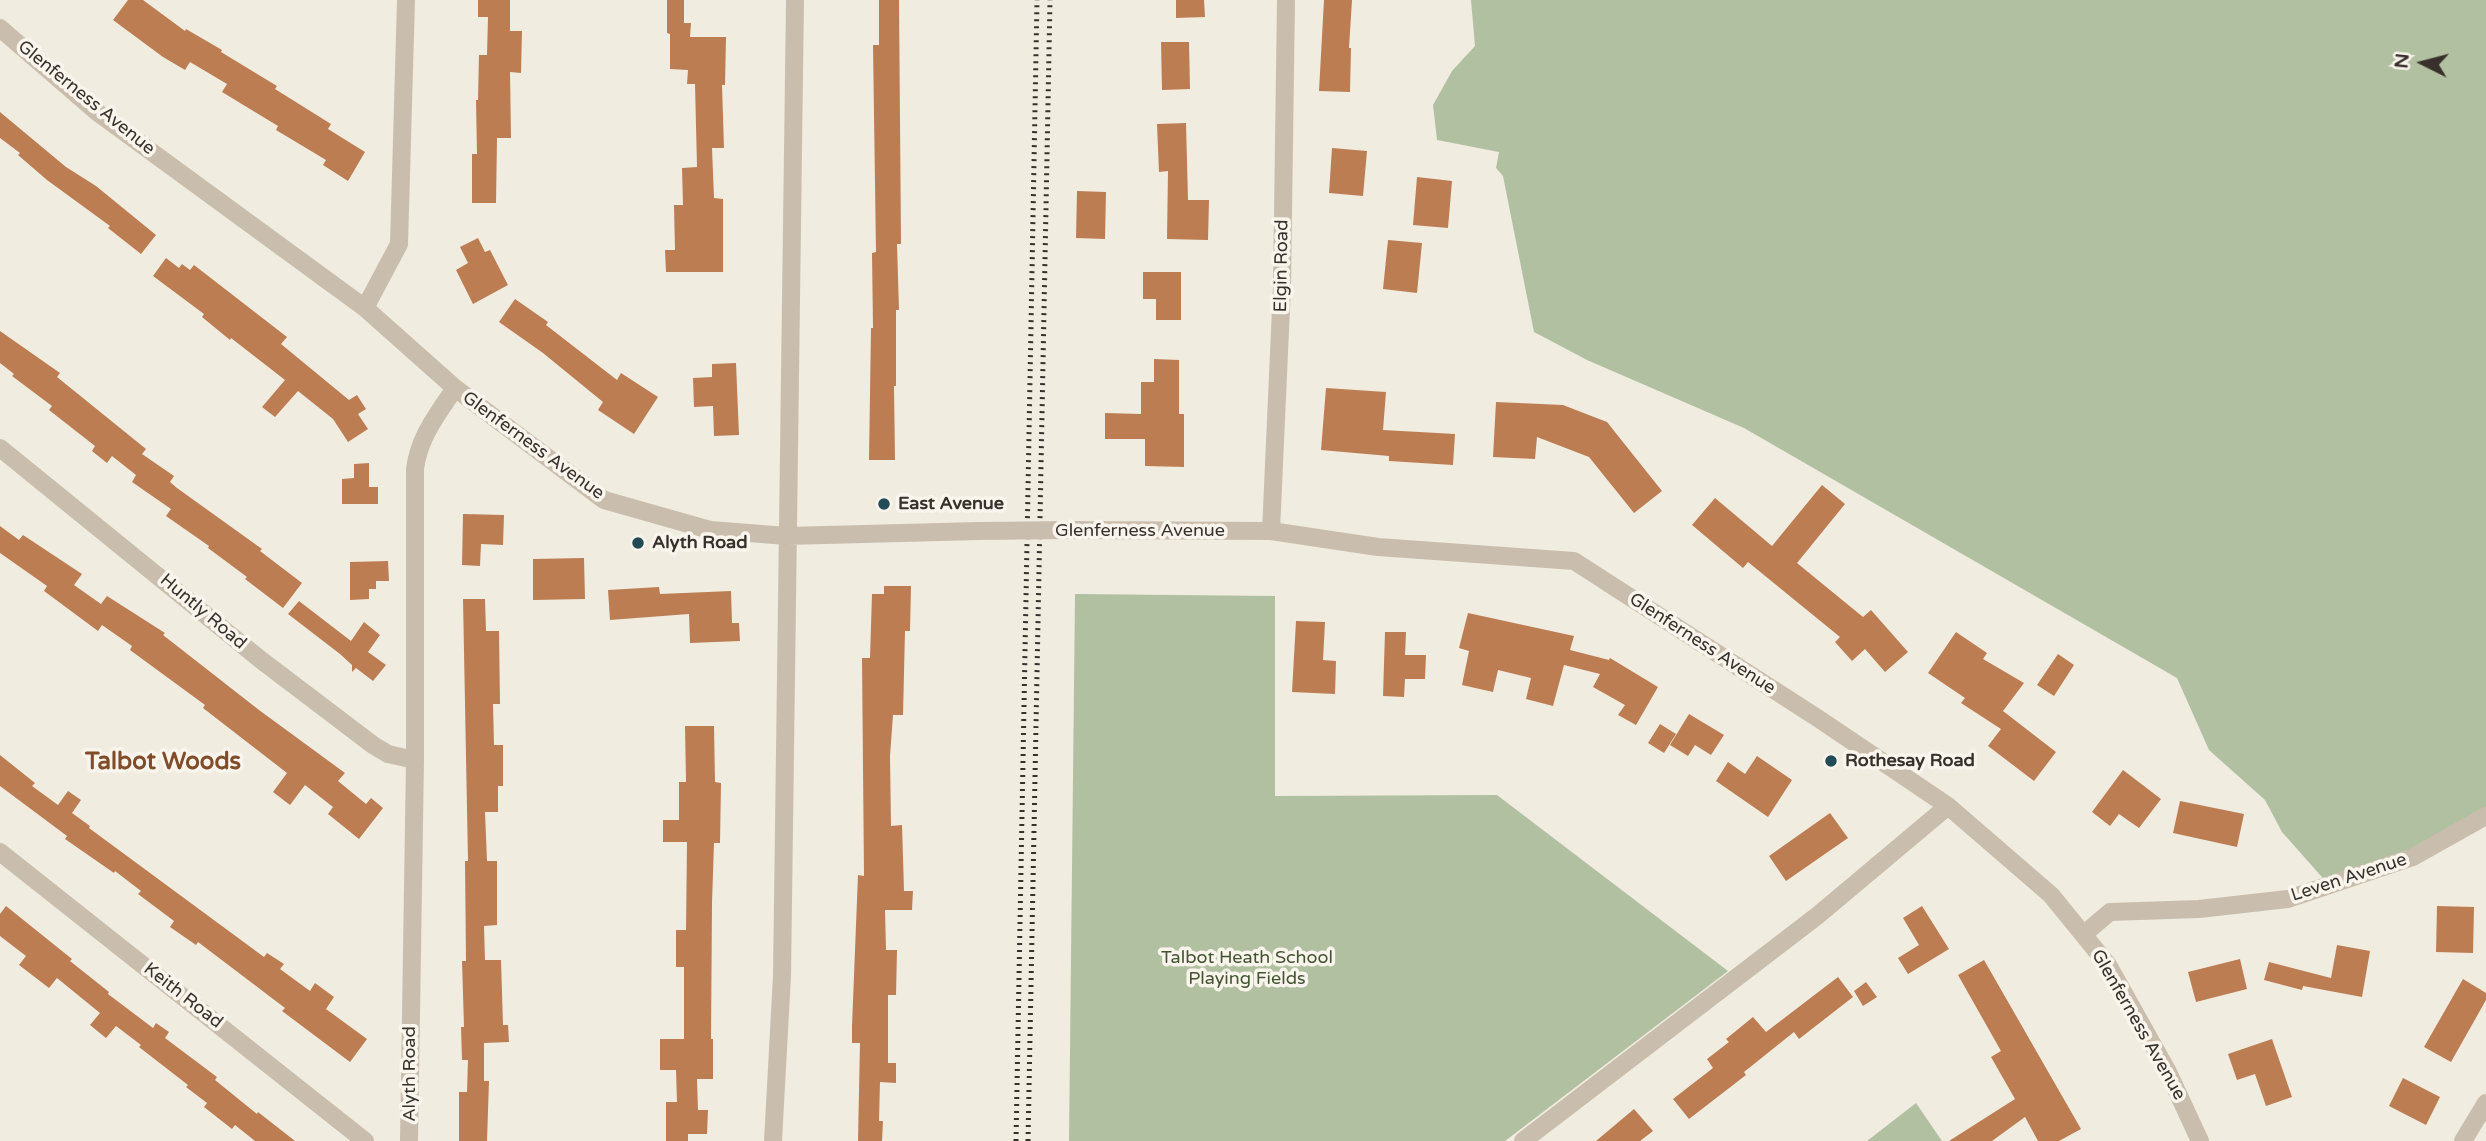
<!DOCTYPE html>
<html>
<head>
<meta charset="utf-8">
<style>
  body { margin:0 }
  #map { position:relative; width:2486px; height:1141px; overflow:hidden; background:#f1ece0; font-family:"Varela Round",sans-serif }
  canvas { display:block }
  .north { position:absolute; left:2388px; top:28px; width:70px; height:70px; -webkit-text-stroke:5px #f9f5ed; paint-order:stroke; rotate:276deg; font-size:19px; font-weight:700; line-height:28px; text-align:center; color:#38312b }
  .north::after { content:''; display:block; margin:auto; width:24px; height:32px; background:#38312b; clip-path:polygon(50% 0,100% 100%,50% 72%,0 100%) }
</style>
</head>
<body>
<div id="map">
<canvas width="2486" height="1141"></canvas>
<div class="north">N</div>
</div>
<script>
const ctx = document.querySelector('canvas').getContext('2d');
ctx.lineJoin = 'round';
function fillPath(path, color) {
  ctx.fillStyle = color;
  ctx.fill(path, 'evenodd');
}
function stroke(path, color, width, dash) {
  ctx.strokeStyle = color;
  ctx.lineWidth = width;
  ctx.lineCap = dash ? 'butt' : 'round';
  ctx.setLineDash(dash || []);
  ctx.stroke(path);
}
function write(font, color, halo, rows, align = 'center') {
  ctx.font = font + ' "Varela Round",sans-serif';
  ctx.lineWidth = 7;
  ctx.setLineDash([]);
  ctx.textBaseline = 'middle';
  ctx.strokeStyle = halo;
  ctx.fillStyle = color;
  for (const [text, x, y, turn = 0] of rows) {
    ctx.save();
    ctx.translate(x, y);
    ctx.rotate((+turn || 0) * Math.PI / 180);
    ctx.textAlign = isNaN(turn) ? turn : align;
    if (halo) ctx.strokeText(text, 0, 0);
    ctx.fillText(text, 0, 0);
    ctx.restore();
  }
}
const green = new Path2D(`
  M1471,0H2486V816L2329,885L2282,832L2265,800L2209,750L2177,678L1744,428L1587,360L1534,332L1503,176L1496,168L1499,152L1437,140L1433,105L1452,71L1475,46Z
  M1075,594L1275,596V796L1497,795L1728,971L1505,1141H1069Z
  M1916,1103L1942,1141H1867Z`);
const building = new Path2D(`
  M128,0H143L185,31L186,29L222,50L221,52L277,86L275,89L331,124L328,129L365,152L348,181L323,165L326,160L276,130L278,126L222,92L227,84L190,62L185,70L163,57L113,20Z
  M478,0H510V31H522L521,73L510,72L511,138H497L496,203H472V154H477L476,100H478L479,55H487L488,17H478Z
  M667,0H684V23H691L690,37H726L725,85H722L724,148H712L714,198L723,199V272H666L665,250H675L674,205H683L682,168L697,167L695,84H687L688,70L670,69V34L667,33Z
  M879,0H899L901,244H897L899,310H896V386H894L895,460H869L871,328H873L872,253L876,252L873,45H879Z
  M1176,0H1204L1205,17L1176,18Z
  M1324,0H1352L1349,48H1351L1350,92L1319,91Z
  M1161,42H1189L1190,89L1162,90Z
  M0,112L66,167L96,186L156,235L141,254L108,228L110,226L47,180L18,155L20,153L0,138Z
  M1186,123L1188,200H1209L1208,240L1167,239L1168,171L1159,172L1157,124Z
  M1332,148L1367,151L1363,196L1329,193Z
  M1417,177L1452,181L1448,228L1413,225Z
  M1077,191L1106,192L1105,239L1076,238Z
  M478,238L485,252L490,250L508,285L473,304L456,270L468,263L460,247Z
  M1388,240L1422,243L1417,293L1383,289Z
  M166,258L179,268L182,264L190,270L194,265L287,337L281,344L349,400L357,395L366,409L358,414L368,429L348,442L333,419L298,391L275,417L262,407L285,380L231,338L230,340L202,317L204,314L153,276Z
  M1143,272H1181V320H1156V299H1143Z
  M515,299L548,322L546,325L617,380L621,373L658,397L634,434L598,410L603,402L543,353L499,322Z
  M0,331L60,373L57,377L146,449L142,454L174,476L170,482L177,488L262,549L260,551L302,583L283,608L245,579L247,577L208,548L209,546L166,516L171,509L132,482L136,475L112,456L107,463L92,451L95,446L49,410L52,406L12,376L14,374L0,363Z
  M1154,359L1179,360V414H1184V467L1145,466V439H1105V413L1141,414V382H1154Z
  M736,363L739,435L714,436L713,406L694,407L693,378L712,377V364Z
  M1326,388L1386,392L1383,430L1455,434L1453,465L1389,461V456L1321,450Z
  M1496,402L1563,405L1607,422L1662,491L1634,513L1589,457L1537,437L1535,459L1493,457Z
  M369,463V487H378V504H342V479L354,478V464Z
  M1822,485L1845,504L1797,563L1863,617L1871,610L1908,652L1885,672L1865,649L1852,661L1835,642L1840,637L1748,562L1743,568L1692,525L1715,498L1772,546Z
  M463,514L504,515L503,545L481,544L480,566L462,565Z
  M0,526L19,540L23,535L82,574L74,585L101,604L107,596L165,633L163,635L259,710L345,773L338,781L366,804L371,798L383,808L359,839L328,814L333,807L305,785L290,805L273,792L287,773L203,708L205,705L130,650L132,646L102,625L98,631L44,591L47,586L0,553Z
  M584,558L585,599L533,600V559Z
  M388,561L389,581H376V589H369V599L350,600V562Z
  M884,586H911L910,631H905L903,715H893L890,756L891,826L902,825L904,891H913L912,910H885L886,950H897L896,995H888V1063H896V1083L880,1082L879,1121H883L882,1141H858L860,1043H852V1026L858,875L864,876L862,658H870L872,594H884Z
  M659,587L660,594L731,591L732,623H739L740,641L690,643L689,614L610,620L608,590Z
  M463,599H485L486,631H499L500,704H493L494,745H503V786H498V812H485L487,861H497V925L484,926L485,960H501L503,1025H508L509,1042L484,1043V1081H489L487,1141H459V1092H467L468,1060H462L461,1027H464L462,961H466L465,861H468Z
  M299,601L351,641L364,622L380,635L368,652L386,665L373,681L356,668L352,672V665L340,654L288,614Z
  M1468,613L1574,636L1570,650L1609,660L1610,658L1658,687L1636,725L1618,715L1625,705L1593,687L1600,674L1564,665L1553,706L1526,699L1531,678L1498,670L1493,692L1462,685L1469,651L1459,648Z
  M1296,621L1325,622L1323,660L1336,661L1335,694L1292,692Z
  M1385,632H1406L1405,655H1426L1425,679H1405L1404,697L1383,696Z
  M1956,632L1987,653L1983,659L2024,683L2003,711L2056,752L2034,781L1988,746L2001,729L1961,703L1965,698L1928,673Z
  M2058,654L2074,665L2054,696L2037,685Z
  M1689,714L1724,735L1711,755L1695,745L1688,756L1670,745Z
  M1660,724L1676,734L1664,753L1648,743Z
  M685,726H714L715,782L721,783L720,843H714L712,903L711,1039H713V1079H697L698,1110H708L707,1134H688V1141H666V1102H677L676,1070H660V1039H684V967H676V930H686L687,842H663V820H679V782H686Z
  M0,755L35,783L32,786L58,805L68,791L81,800L72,813L90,826L89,828L264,957L267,953L284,964L280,969L310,991L315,983L334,997L326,1009L367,1039L350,1062L282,1011L285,1008L198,942L196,945L170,927L174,921L138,894L141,891L115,871L114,873L65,839L67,836L0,786Z
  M1757,756L1792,780L1768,817L1716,781L1728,762L1745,774Z
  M2123,770L2161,799L2139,828L2119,814L2110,826L2092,812Z
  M2180,801L2244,814L2237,847L2173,833Z
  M1830,813L1848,838L1786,881L1769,856Z
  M6,906L72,959L70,961L109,992L108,994L153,1028L156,1023L169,1032L165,1038L217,1077L215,1080L257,1114L258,1112L295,1141H255L235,1125L232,1129L204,1107L207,1103L186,1087L188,1085L139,1047L141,1045L116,1026L106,1038L90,1025L100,1013L57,978L49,988L19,965L26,956L0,936V914Z
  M1922,906L1949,949L1908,974L1898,958L1919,945L1903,918Z
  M2437,906L2474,907L2473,953L2436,952Z
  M2337,945L2370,951L2362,997L2303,986L2302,990L2264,980L2269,962L2331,978Z
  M2240,959L2247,989L2196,1002L2188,972Z
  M1984,960L2081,1129L2059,1141H2038L2025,1117L1992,1141H1949L2015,1099L1991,1057L2001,1051L1958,975Z
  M1838,977L1853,997L1799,1039L1794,1032L1744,1072L1746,1075L1689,1119L1673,1099L1713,1068L1707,1059L1729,1042L1726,1039L1753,1017L1766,1032Z
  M2463,979L2486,993V1000L2451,1062L2424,1047Z
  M1866,982L1877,997L1863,1006L1854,991Z
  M2272,1039L2292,1097L2266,1106L2255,1074L2237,1080L2228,1054Z
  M2403,1078L2440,1097L2426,1125L2389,1106Z
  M1634,1109L1653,1131L1640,1141H1596Z`);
const minor = new Path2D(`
  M0,28L97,112L365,308L455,388L604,500L710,530L787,536L979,531
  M365,308L399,244L406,0
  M0,448L261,660L373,745L388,754L415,760
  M1068,530L1271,531L1378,547L1574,561L1819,719L1948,806L2051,895L2108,965L2168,1072L2200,1141
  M1271,531L1282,286L1286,0
  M0,852L365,1141
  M2084,934L2110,912L2199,909L2288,899L2413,857L2486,816
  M409,1141L415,760V469C419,437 437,415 455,388
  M773,1141L782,976L795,0
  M1523,1141L1817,916L1948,806
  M2463,1141L2486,1103`);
const rail = new Path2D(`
  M1016,1141L1037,0
  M1028,1141L1050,0`);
const minorBridge = new Path2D(`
  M979,531L1068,530`);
const markers = [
  [884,504,7,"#234b56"],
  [638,543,7,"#234b56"],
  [1831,761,7,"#234b56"]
];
const streetNames = [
  ["Glenferness Avenue",86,98,39],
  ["Elgin Road",1282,266,-89],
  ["Glenferness Avenue",533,446,36],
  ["Glenferness Avenue",1140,531],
  ["Huntly Road",203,612,40],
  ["Glenferness Avenue",1702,644,33],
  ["Leven Avenue",2349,878,-18],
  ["Keith Road",183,996,38],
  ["Glenferness Avenue",2138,1025,60],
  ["Alyth Road",410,1074,-90]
];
const poiNames = [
  ["East Avenue",898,504],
  ["Alyth Road",652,543],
  ["Rothesay Road",1845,761]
];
const parkNames = [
  ["Talbot Heath School",1247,958],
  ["Playing Fields",1247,979]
];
const districtNames = [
  ["Talbot Woods",163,763]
];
fillPath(green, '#b1c0a1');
fillPath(building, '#bc7d53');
stroke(minor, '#c9bead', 18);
stroke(rail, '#38312b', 5, [2, 5]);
stroke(minorBridge, '#c9bead', 18);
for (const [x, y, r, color] of markers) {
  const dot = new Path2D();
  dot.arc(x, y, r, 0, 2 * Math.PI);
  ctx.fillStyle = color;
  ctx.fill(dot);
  stroke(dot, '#f9f5ed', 2.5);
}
write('18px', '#38312b', '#f9f5ed', streetNames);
write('bold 18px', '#38312b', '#f9f5ed', poiNames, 'left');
write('18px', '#425431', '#f9f5ed', parkNames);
write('bold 24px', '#814c2a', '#f9f5ed', districtNames);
</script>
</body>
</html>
